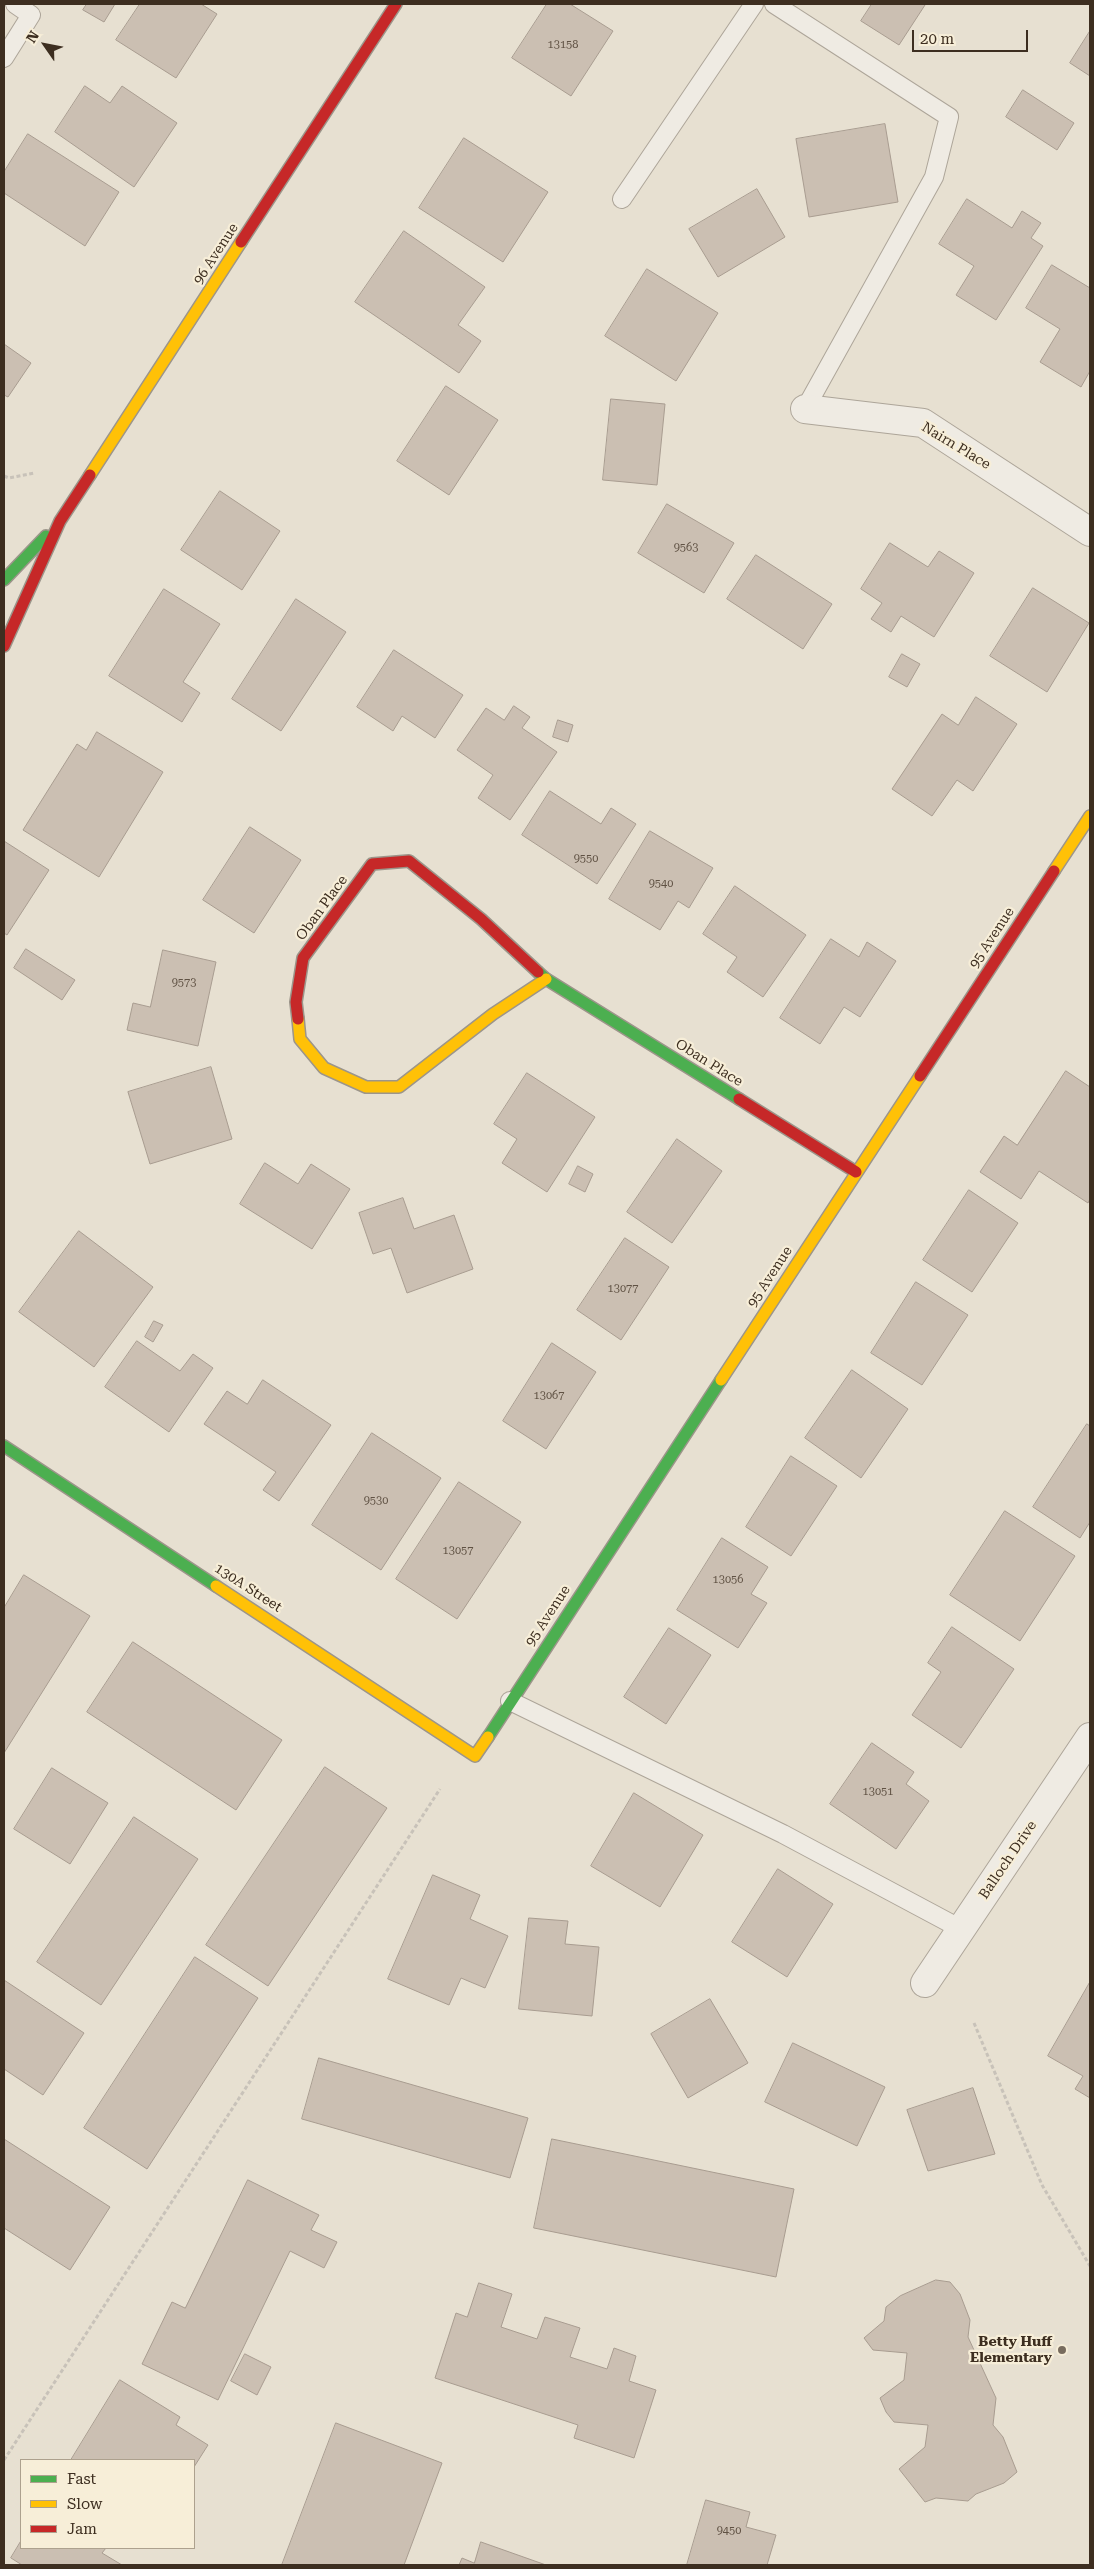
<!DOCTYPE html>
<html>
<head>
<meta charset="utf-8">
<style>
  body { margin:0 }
  #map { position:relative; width:1094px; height:2569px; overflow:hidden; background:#e7e0d1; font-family:"Roboto Serif",serif }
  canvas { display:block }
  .frame { position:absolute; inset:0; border:5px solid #3d2e20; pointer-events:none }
  .legend { position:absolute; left:20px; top:2459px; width:175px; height:90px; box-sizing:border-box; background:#f7eed8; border:1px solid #ada18e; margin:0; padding:6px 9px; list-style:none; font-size:15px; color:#3d2e20 }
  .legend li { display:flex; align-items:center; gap:10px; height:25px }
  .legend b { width:25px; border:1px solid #ada18e }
  .north { position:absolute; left:20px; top:20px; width:50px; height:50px; -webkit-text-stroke:4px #f7eed8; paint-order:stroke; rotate:303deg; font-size:14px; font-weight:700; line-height:20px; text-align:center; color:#3d2e20 }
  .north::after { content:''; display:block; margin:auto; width:18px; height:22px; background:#3d2e20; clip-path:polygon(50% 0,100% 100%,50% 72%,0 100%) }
  .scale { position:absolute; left:912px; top:30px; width:116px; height:22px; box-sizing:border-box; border:2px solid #3d2e20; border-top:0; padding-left:6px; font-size:15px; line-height:18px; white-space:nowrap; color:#3d2e20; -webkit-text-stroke:4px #f7eed8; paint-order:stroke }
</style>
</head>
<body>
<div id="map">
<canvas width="1094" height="2569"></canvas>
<div class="frame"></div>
<ul class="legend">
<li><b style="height:6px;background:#4caf50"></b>Fast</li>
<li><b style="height:6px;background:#ffc107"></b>Slow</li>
<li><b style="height:6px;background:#c62828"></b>Jam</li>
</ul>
<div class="north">N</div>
<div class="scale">20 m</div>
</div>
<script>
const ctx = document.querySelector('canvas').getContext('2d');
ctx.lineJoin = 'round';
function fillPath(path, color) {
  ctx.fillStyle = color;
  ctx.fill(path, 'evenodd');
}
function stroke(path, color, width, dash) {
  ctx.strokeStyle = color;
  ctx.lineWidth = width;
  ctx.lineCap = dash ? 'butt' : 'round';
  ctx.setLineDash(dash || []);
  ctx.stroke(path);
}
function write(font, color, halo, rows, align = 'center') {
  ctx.font = font + ' "Roboto Serif",serif';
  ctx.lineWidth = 4.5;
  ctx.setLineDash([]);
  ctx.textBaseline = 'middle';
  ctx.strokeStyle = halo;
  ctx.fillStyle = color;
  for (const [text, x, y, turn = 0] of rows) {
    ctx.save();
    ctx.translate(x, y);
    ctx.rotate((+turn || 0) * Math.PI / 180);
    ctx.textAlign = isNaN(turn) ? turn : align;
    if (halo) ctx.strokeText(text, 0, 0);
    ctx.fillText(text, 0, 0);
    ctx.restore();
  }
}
const building = new Path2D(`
  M87,4H115L104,22L83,10Z
  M140,4H201L217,14L176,78L116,40Z
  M547,4H570L613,31L571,96L512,58Z
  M872,4H922L925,5L899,45L861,21Z
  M1090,31V76L1070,63Z
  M85,86L110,103L122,86L177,123L134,187L55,132Z
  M1023,90L1074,123L1057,150L1006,117Z
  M885,124L898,202L809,217L796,139Z
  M28,134L119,192L85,246L4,193V172Z
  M464,138L548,192L503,262L419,208Z
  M757,189L785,237L718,277L689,229Z
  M967,199L1012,228L1022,211L1041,223L1031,238L1043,246L996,320L956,295L974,266L939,244Z
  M404,231L485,287L458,325L481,341L459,373L355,302Z
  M1052,265L1090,288V371L1081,387L1040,362L1060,329L1026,308Z
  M647,269L718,313L676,381L605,336Z
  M4,344L31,363L8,397L4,395Z
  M446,386L498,420L449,495L397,461Z
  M611,399L665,404L657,485L603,480Z
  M220,491L280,531L242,590L181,550Z
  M667,504L734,543L704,593L638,553Z
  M890,543L928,567L939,551L974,573L934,637L901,616L891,632L871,619L882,603L861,589Z
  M756,555L832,604L803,649L727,599Z
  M1033,588L1089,623L1047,692L990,656Z
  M164,589L220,624L183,682L200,693L182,722L109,676Z
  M296,599L346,632L281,731L232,699Z
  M394,650L463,695L435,738L402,716L393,731L357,707Z
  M902,654L920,664L907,687L889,677Z
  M976,697L1017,724L973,791L957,780L932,816L892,789L942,714L958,725Z
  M514,706L530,717L522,728L557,752L510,820L478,798L493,775L457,750L486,708L504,720Z
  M558,720L573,725L568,742L553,737Z
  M97,732L163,772L99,877L23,830L77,744L86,750Z
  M550,791L601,824L611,808L636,824L597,884L522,835Z
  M250,827L301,860L254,933L203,900Z
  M650,831L713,868L689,908L678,901L660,930L609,899Z
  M4,841L49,870L7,935L4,933Z
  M735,886L806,935L763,997L727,972L737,957L703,934Z
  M831,939L859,957L867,942L896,961L860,1017L844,1007L820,1044L780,1018Z
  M26,949L75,980L62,1000L14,968Z
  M163,950L216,962L198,1046L127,1030L133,1003L150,1007Z
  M211,1067L232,1139L150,1164L128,1092Z
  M1066,1071L1090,1087V1199L1088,1203L1039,1171L1021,1199L980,1172L1004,1136L1017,1145Z
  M527,1073L595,1117L547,1192L502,1163L517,1139L494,1124Z
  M677,1139L722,1171L672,1243L627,1212Z
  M265,1163L298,1184L311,1164L350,1189L312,1249L240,1204Z
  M578,1166L593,1174L585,1192L569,1184Z
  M969,1190L1018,1223L972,1292L923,1260Z
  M403,1198L414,1229L454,1215L473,1269L407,1293L391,1248L373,1254L359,1213Z
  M79,1231L153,1287L94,1367L19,1312Z
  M625,1238L669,1267L621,1340L577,1310Z
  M916,1282L968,1315L922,1385L871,1353Z
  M154,1321L163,1325L153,1342L145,1337Z
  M137,1341L180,1371L193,1354L213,1368L169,1432L105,1387Z
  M552,1343L596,1372L546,1449L503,1421Z
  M852,1370L908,1409L861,1478L805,1438Z
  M263,1380L331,1425L279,1501L263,1490L276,1472L204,1424L227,1391L247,1404Z
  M1087,1424L1090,1426V1522L1080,1538L1033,1507Z
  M372,1433L441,1478L381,1570L312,1525Z
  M791,1456L837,1486L791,1556L746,1527Z
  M459,1482L521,1522L457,1619L396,1579Z
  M1005,1511L1075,1556L1020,1641L950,1595Z
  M722,1538L768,1567L751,1594L767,1603L738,1648L677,1610Z
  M24,1575L90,1616L4,1753V1608Z
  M952,1627L1014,1669L961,1748L912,1715L941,1672L928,1663Z
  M669,1628L711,1655L666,1724L624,1697Z
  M133,1642L282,1740L236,1810L87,1712Z
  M872,1743L914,1772L906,1784L929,1801L896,1849L830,1804Z
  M325,1767L387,1808L268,1986L206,1945Z
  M52,1768L108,1803L70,1864L14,1829Z
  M634,1793L703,1835L660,1907L591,1866Z
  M134,1817L198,1859L101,2005L37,1962Z
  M778,1869L833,1904L787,1977L732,1942Z
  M433,1875L480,1895L470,1919L508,1936L485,1988L461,1978L449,2005L388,1979Z
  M529,1918L568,1921L565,1944L599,1947L592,2016L519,2009Z
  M195,1957L258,1998L147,2169L84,2128Z
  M4,1980L84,2033L43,2095L4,2069Z
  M1090,1982V2098L1075,2089L1083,2076L1048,2056Z
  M710,1999L748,2063L688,2098L651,2034Z
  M793,2043L885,2087L857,2146L765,2102Z
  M319,2058L528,2118L510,2178L302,2119Z
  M973,2088L995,2154L928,2171L907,2110Z
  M4,2139L110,2207L70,2270L4,2228Z
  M552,2139L794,2189L776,2277L534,2228Z
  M248,2180L319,2215L311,2230L337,2242L324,2268L290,2251L218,2400L142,2364L172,2302L185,2308Z
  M936,2280L950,2282L960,2294L970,2320L968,2337L996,2398L993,2425L1003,2437L1017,2472L1004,2483L976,2494L968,2501L936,2498L925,2502L899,2469L925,2447L928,2425L894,2422L886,2412L880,2398L904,2380L907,2353L873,2350L864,2338L884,2321L886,2307L900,2296Z
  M479,2283L512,2294L501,2327L537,2339L545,2317L580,2328L570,2357L607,2369L614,2348L636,2356L629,2381L656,2390L634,2458L574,2438L578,2425L435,2378L456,2313L467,2317Z
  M245,2354L271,2367L257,2395L231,2381Z
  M120,2380L180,2417L176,2425L208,2445L194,2467V2460H71Z
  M336,2423L442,2463L404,2565H282Z
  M706,2500L750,2512L746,2527L776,2535L767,2565H687Z
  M21,2541V2548H106L102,2553L122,2565H22L11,2558Z
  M481,2542L546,2565H459L462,2558L474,2563Z`);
const path = new Path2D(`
  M4,476L9,478L34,473
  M974,2023L1042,2185L1090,2266
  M4,2460L440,1789`);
const lane = new Path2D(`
  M774,4L949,117L934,177L805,409
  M4,58L31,15L15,4
  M622,199L754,4
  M510,1701L783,1834L961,1929`);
const street = new Path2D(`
  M805,409L923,423L1090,532
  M925,1983L1090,1737`);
const fast = new Path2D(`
  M4,580L46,536
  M538,972L546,979L739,1099
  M4,1446L216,1586
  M488,1737L721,1380`);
const slow = new Path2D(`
  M90,475L241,242
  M1054,871L1090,816
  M298,1019L300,1039L324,1068L366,1087H399L493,1014L546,979
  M721,1380L920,1076
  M216,1586L475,1756L488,1737`);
const jam = new Path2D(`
  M241,242L396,4
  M4,646L60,521L90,475
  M298,1019L296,1002L303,958L372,864L409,861L481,919L538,972
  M920,1076L1054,871
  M739,1099L856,1172`);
const markers = [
  [1062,2350,5,"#786c5e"]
];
const numberNames = [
  ["13158",563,45],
  ["9563",686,548],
  ["9550",586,859],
  ["9540",661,884],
  ["9573",184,983],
  ["13077",623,1289],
  ["13067",549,1396],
  ["9530",376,1501],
  ["13057",458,1551],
  ["13056",728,1580],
  ["13051",878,1792],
  ["9450",729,2531]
];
const streetNames = [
  ["96 Avenue",216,254,-57],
  ["Nairn Place",956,446,31],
  ["Oban Place",322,908,-54],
  ["95 Avenue",992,938,-57],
  ["Oban Place",709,1063,32],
  ["95 Avenue",770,1277,-57],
  ["130A Street",248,1588,33],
  ["95 Avenue",548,1616,-57],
  ["Balloch Drive",1008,1860,-56]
];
const poiNames = [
  ["Betty Huff",1052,2342],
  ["Elementary",1052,2358]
];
fillPath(building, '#cbbfb2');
stroke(building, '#a89c90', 1);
stroke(lane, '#ada599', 20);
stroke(street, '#ada599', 30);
stroke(fast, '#9c958a', 14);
stroke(slow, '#9c958a', 14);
stroke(jam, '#9c958a', 14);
stroke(path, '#c8c2b9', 3, [4, 2.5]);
stroke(lane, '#efebe3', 18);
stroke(street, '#efebe3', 28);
stroke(fast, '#4caf50', 11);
stroke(slow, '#ffc107', 11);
stroke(jam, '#c62828', 11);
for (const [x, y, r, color] of markers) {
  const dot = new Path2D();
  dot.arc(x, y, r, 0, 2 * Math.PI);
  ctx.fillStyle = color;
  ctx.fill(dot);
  stroke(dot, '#f7eed8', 2);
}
write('11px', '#605244', null, numberNames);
write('14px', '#3d2e20', '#f7eed8', streetNames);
write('bold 14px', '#3d2e20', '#f7eed8', poiNames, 'right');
</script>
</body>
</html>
